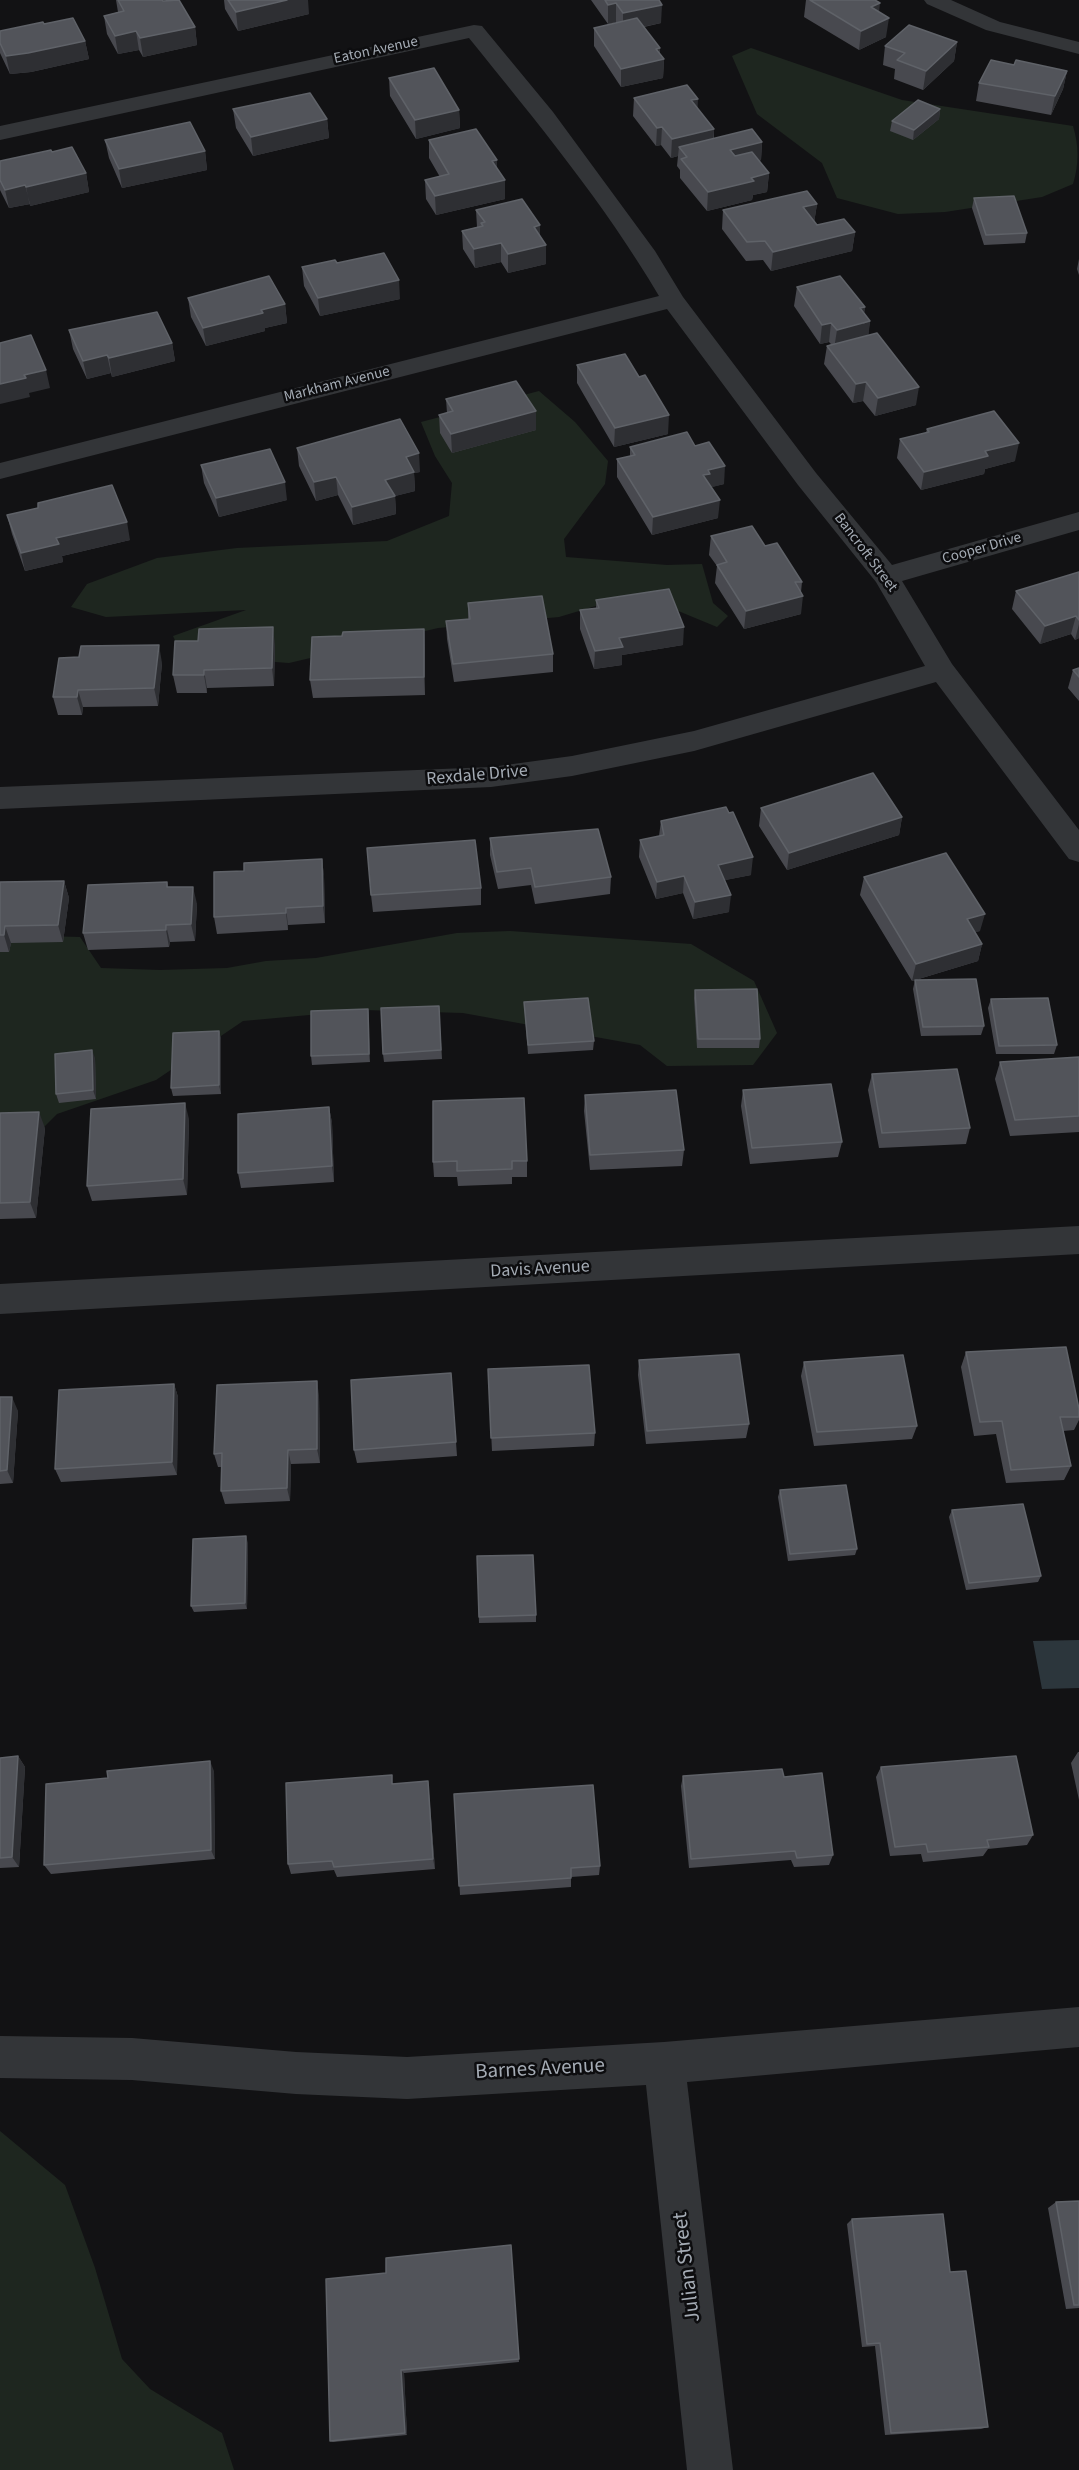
<!DOCTYPE html>
<html>
<head>
<meta charset="utf-8">
<style>
  body { margin:0 }
  canvas { display:block; background:#121214 }
</style>
</head>
<body>
<canvas width="1079" height="2470"></canvas>
<script>
const ctx = document.querySelector('canvas').getContext('2d');
ctx.lineJoin = 'round';
function fillPath(path, color) {
  ctx.fillStyle = color;
  ctx.fill(path, 'evenodd');
}
function stroke(path, color, width, dash) {
  ctx.strokeStyle = color;
  ctx.lineWidth = width;
  ctx.lineCap = dash ? 'butt' : 'round';
  ctx.setLineDash(dash || []);
  ctx.stroke(path);
}
function write(font, color, halo, rows, align = 'center') {
  ctx.font = font + ' "Source Sans 3",sans-serif';
  ctx.lineWidth = 5;
  ctx.setLineDash([]);
  ctx.textBaseline = 'middle';
  ctx.strokeStyle = halo;
  ctx.fillStyle = color;
  for (const [text, x, y, turn = 0] of rows) {
    ctx.save();
    ctx.translate(x, y);
    ctx.rotate((+turn || 0) * Math.PI / 180);
    ctx.textAlign = isNaN(turn) ? turn : align;
    if (halo) ctx.strokeText(text, 0, 0);
    ctx.fillText(text, 0, 0);
    ctx.restore();
  }
}
const green = new Path2D(`
  M751,48L902,100L1073,126C1079,146 1079,164 1073,184L1042,197L945,212L898,214L837,198L822,163L757,114L732,56Z
  M539,391L575,422L608,461L605,484L564,539L566,557L667,565L702,564L713,603L728,616L717,627L659,603L599,605L559,617L438,628L289,663L182,655L173,636L246,610L106,617L71,607L87,584L157,558L237,548L387,541L449,516L452,483L435,456L421,422Z
  M510,931L691,944L754,981L777,1033L753,1065L667,1066L640,1045L463,1013L364,1010L243,1021L156,1080L57,1114L0,1171V935L80,937L101,968L160,970L227,968L266,961L316,958L457,933Z
  M0,2131L65,2185L95,2268L122,2359L150,2389L222,2433L234,2470H0Z`);
const water = new Path2D(`
  M1079,1640V1688L1042,1689L1033,1641Z`);
const street = new Path2D(`
  M924,0H951L1000,22L1079,42V54L986,30L927,4Z
  M474,25L482,26L553,112L655,251L683,297L816,473L892,565L1079,512V530L902,581L952,664L1079,830V862L1069,859L936,682L694,751L572,776L491,787L0,809V787L491,767L572,756L694,731L925,666L876,582L798,485L667,309L0,479V463L659,296C605,204 536,121 469,38L0,140V126Z
  M1079,1226V1254L0,1314V1284Z
  M1079,2007V2047L687,2082L733,2470H687L646,2085L407,2099L296,2094L132,2080L0,2078V2036L132,2038L296,2052L407,2057L664,2042Z`);
const wall = new Path2D(`
  M116,0H162L195,27L197,45L143,57L139,50L118,54L107,34L104,16L118,12Z
  M224,0H228L309,14L238,31L225,9Z
  M591,0H659L661,23L644,27L660,48V54L664,59L663,78L621,87L594,46V28L616,23V22L608,24Z
  M806,0H875L886,37L859,50L804,17Z
  M44,24L85,41L89,59L31,72L10,74L0,53V31Z
  M957,42L954,61L923,90L894,79L895,69L883,65L885,46Z
  M1067,71L1063,89L1051,115L976,101L979,83Z
  M389,78L459,110L460,128L416,139L390,96Z
  M634,98L697,108L714,129V139L762,142L761,160L759,161L769,173L767,192L753,195L752,200L707,211L680,178V170L677,166L678,156L671,158L661,145L656,146L633,116Z
  M233,109L327,119L329,138L253,156L236,128Z
  M940,109L939,119L913,140L890,131L892,121Z
  M105,140L205,151L207,170L122,188L109,158Z
  M429,140L497,160V169L505,199L436,215L426,199L425,180L440,177L429,158Z
  M52,152L86,173L89,192L30,206V204L9,208L0,190V161Z
  M974,198L1027,233L1025,243L984,245L972,208Z
  M817,204L814,223L817,225L855,232L852,251L771,271L763,260L746,261L722,229L723,210Z
  M476,210L546,264L508,273L501,262L475,268L463,249L462,231L477,227Z
  M1079,259V275L1077,269Z
  M337,263L400,299L320,316L304,286L302,267Z
  M797,287L865,307L864,313L870,321L868,335L916,405L875,416L863,401L853,403L824,364L827,346L831,344L829,342L820,344L794,306Z
  M188,298L285,304L287,323L265,328V331L206,346L191,317Z
  M69,330L172,343L175,361L112,377L111,373L87,379L73,349Z
  M577,365L639,377L668,434L614,447L577,383Z
  M446,399L536,430L452,453L440,433L439,415L447,413Z
  M927,429L1015,461L985,469L984,474L921,490L897,458L900,439L926,433Z
  M695,446L724,484L711,487L718,518L652,535L617,477V459L630,456V447Z
  M297,448L420,472L414,473L415,491L395,496L396,514L353,525L338,495L316,501L299,466Z
  M201,465L287,500L219,517L204,483Z
  M38,508L130,540L62,556L63,562L25,571L12,534L7,515Z
  M711,536L765,546L802,582L801,592V614L744,629L715,583L717,566L709,555Z
  M1079,572V638L1075,640L1071,634L1040,644L1012,609L1016,591Z
  M596,600L683,645L622,655V665L594,669L580,629V610L596,608Z
  M468,603L553,654V672L454,682L447,639L446,621L468,619Z
  M198,641L275,645L274,686L207,688V693H177L173,675Z
  M425,648V695L313,698L310,680Z
  M162,663L158,706L83,707L82,715H58L53,697Z
  M1079,668V701L1068,688L1073,670Z
  M761,808L902,817L899,835L787,870L759,826Z
  M661,821L751,875L725,880L729,912L693,919L683,893L656,899L639,857L640,840L659,836Z
  M490,838L611,877L610,894L535,904L531,885L498,889L490,855Z
  M322,859L324,876L325,923L288,925V930L217,934L214,917L244,871Z
  M864,877L980,931L975,932L982,944L978,961L912,981L860,895Z
  M64,881L69,898L63,942L11,943L9,952H0V882Z
  M167,882L168,887L197,904L195,941L170,942L169,947L88,950L83,933Z
  M481,888V905L373,912L371,895Z
  M915,980L984,1026L981,1035L921,1036L913,989Z
  M695,990L760,1039L759,1048H697L694,998Z
  M991,999L1057,1045L1054,1054H996L988,1008Z
  M524,1002L594,1041L593,1050L528,1054Z
  M439,1006L442,1059L384,1062L383,1054Z
  M368,1009L370,1062L312,1065L311,1056Z
  M219,1031L221,1039V1094L173,1096L171,1088Z
  M1079,1057V1132L1010,1136L995,1079L1000,1062Z
  M95,1058L96,1099L59,1103L56,1094Z
  M872,1074L970,1128L966,1144L879,1148L868,1090Z
  M743,1090L842,1142L838,1157L750,1164L741,1106Z
  M585,1095L684,1150L682,1166L590,1170L584,1111Z
  M329,1107L332,1123L334,1182L241,1188L238,1173Z
  M0,1113L45,1128L36,1218L0,1219Z
  M189,1119L187,1195L92,1201L87,1186Z
  M527,1161V1177H512V1184L458,1186L457,1177H434L433,1162Z
  M966,1352L1079,1409V1420L1074,1430L1063,1431L1071,1466L1064,1480L1006,1483L996,1434L974,1436L961,1367Z
  M639,1360L749,1424L746,1438L646,1444L638,1375Z
  M804,1362L917,1426L912,1439L814,1446L801,1376Z
  M488,1369L595,1433L594,1446L492,1451Z
  M451,1373L457,1456L357,1463L354,1450Z
  M174,1384L178,1397L177,1475L61,1482L55,1469Z
  M319,1395L320,1463L291,1464L290,1501L225,1504L221,1491L222,1467H218L214,1454Z
  M0,1397L18,1411L13,1483L0,1484Z
  M780,1490L857,1549L855,1555L788,1561L778,1497Z
  M952,1510L1041,1576L1038,1582L966,1590L949,1517Z
  M248,1543L247,1609L194,1612L191,1606Z
  M477,1556L536,1615V1622L479,1623Z
  M1078,1752H1079V1800L1071,1763Z
  M18,1756L25,1767L19,1867L0,1868V1758Z
  M881,1767L1033,1835L1027,1845L988,1849L983,1856L923,1862L921,1854L890,1856L876,1777Z
  M214,1771L215,1859L51,1874L44,1865L108,1778Z
  M683,1776L784,1777L833,1855L829,1865L794,1867L791,1860L689,1868L681,1786Z
  M428,1781L435,1869L337,1877L334,1870L291,1874L288,1864Z
  M454,1794L600,1866L599,1875L571,1877V1887L460,1895Z
  M1079,2201V2308L1066,2309L1048,2208L1056,2202Z
  M852,2219L950,2272L988,2427L981,2429L885,2435L875,2346L862,2347L847,2224Z
  M511,2245L519,2362L404,2373L407,2435L333,2442L330,2441L386,2273Z`);
const shadedWall = new Path2D(`
  M287,0H308L309,14L238,31L236,12Z
  M616,3V22L608,24V5Z
  M880,3L878,22L871,7Z
  M662,5L661,23L623,31V13Z
  M889,18L886,37L859,50L861,31Z
  M195,27L197,45L143,57L140,38Z
  M136,31L139,50L118,54L115,36Z
  M85,41L89,59L31,72L10,74L6,56Z
  M957,42L954,61L923,90L926,71Z
  M660,48L659,60L664,59L663,78L621,87V69L656,49Z
  M1067,71L1063,89L1051,115L1055,96Z
  M698,99L697,118L691,100Z
  M940,109L939,119L913,140L914,130Z
  M459,110L460,128L416,139L415,120Z
  M327,119L329,138L253,156L251,137Z
  M662,127L661,145L656,146L657,128Z
  M714,129L713,148L679,147L678,156L671,158L672,139Z
  M762,142L761,160L729,169L730,150Z
  M205,151L207,170L122,188L119,169Z
  M497,160V179L492,161Z
  M86,173L89,192L30,206L26,187Z
  M769,173L767,192L753,195L752,200L707,211L708,192L751,178Z
  M505,180V199L436,215L435,196Z
  M25,185L30,204L9,208L5,190Z
  M817,204L814,223L803,207Z
  M540,225V244L534,227Z
  M855,232L852,251L771,271L773,252Z
  M501,243V262L475,268L474,249Z
  M546,245V264L508,273V254Z
  M399,280L400,299L320,316L318,298Z
  M285,304L287,323L265,328V331L206,346L203,328L261,310Z
  M865,307L863,324L870,321L868,340L834,349L837,330L860,308Z
  M831,323L829,342L820,344L822,325Z
  M172,343L175,361L112,377L109,358Z
  M107,355L111,373L87,379L83,361Z
  M46,370L50,388L29,393L30,397L0,404V384L24,375Z
  M866,382L863,401L853,403L856,384Z
  M919,387L916,405L875,416L878,398Z
  M536,411V430L452,453L451,434Z
  M669,415L668,434L614,447L615,428Z
  M1019,443L1015,461L985,469L984,474L921,490L924,472L985,451Z
  M419,453L420,472L414,473L415,491L387,498L395,496L396,514L353,525L352,507L385,480L406,457Z
  M725,466L724,484L709,488L703,475L708,470Z
  M336,477L338,495L316,501L314,482Z
  M285,482L287,500L219,517L216,498Z
  M720,500L718,518L652,535L653,517Z
  M127,522L130,540L62,556L63,562L25,571L21,553L56,538Z
  M803,596L801,614L744,629L746,611Z
  M1076,616L1071,634L1040,644L1045,626Z
  M1079,624V638L1075,640Z
  M273,627L275,645L274,686L272,668Z
  M684,627L683,645L622,655V665L594,669L595,651L619,638Z
  M424,629L425,648V695L424,677Z
  M159,645L162,663L158,706L154,688Z
  M204,670L207,688V693L204,675Z
  M78,690L83,707L82,715L77,697Z
  M902,817L899,835L787,870L789,853Z
  M753,857L751,875L716,882L718,865Z
  M322,859L324,876L325,923L323,906Z
  M684,876L683,893L656,899L657,882Z
  M64,881L69,898L63,942L58,925Z
  M193,887L197,904L195,941L191,924Z
  M731,895L729,912L693,919L695,902Z
  M286,908L288,925V930L286,913Z
  M985,914L980,931L962,936L967,919Z
  M166,925L170,942L169,947L166,930Z
  M5,926L11,943L9,952L4,935Z
  M982,944L978,961L912,981L916,964Z
  M368,1009L369,1018L370,1062L369,1054Z
  M219,1031L221,1039V1094L219,1085Z
  M92,1050L95,1058L96,1099L93,1090Z
  M185,1103L189,1119L187,1195L183,1179Z
  M329,1107L332,1123L334,1182L332,1166Z
  M39,1112L45,1128L36,1218L30,1202Z
  M317,1381L319,1395L320,1463L317,1449Z
  M174,1384L178,1397L177,1475L172,1462Z
  M12,1397L18,1411L13,1483L7,1470Z
  M288,1450L291,1464L290,1501L287,1488Z
  M246,1536L248,1543L247,1609L245,1603Z
  M18,1756L25,1767L19,1867L12,1857Z
  M210,1761L214,1771L215,1859L211,1850Z
  M428,1781L429,1792L435,1869L433,1859Z
  M401,2370L404,2373L407,2435L405,2433Z`);
const building = new Path2D(`
  M118,0H162L163,1L179,0L195,27L140,38L136,31L115,36L104,16L124,11Z
  M228,0H287L236,12Z
  M605,0H659L662,5L623,13L616,3L608,5Z
  M810,0H875L880,3L871,7L889,18L861,31Z
  M73,18L85,41L28,53L6,56L0,43V31L43,22L44,24Z
  M637,18L660,48L656,49L664,59L621,69L594,28Z
  M909,25L957,42L926,71L897,60L905,53L885,46Z
  M991,60L1014,65L1016,60L1067,71L1055,96L979,83Z
  M434,68L459,110L415,120L389,78Z
  M687,85L698,99L691,100L714,129L672,139L662,127L657,128L634,98Z
  M310,93L327,119L251,137L233,109Z
  M918,100L940,109L914,130L892,121Z
  M190,122L205,151L119,169L105,140Z
  M476,129L497,160L492,161L505,180L435,196L425,180L449,174L429,140Z
  M752,129L762,142L730,150L735,156L752,152L769,173L751,178L754,181L708,192L681,159L687,157L679,147Z
  M72,147L86,173L26,187L25,185L5,190L0,180V161L51,150L52,152Z
  M807,191L817,204L803,207L817,225L844,219L855,232L773,252L765,241L747,242L723,210Z
  M1014,196L1027,233L986,235L974,198Z
  M522,199L540,225L534,227L546,245L508,254L501,243L474,249L462,231L483,226L481,223L485,222L476,210Z
  M384,253L399,280L318,298L302,267L335,260L337,263Z
  M269,276L285,304L261,310L263,313L203,328L188,298Z
  M840,276L865,307L860,308L870,321L837,330L831,323L822,325L797,287Z
  M157,312L172,343L109,358L107,355L83,361L69,330Z
  M877,333L919,387L878,398L866,382L856,384L827,346Z
  M31,335L46,370L24,375L26,378L0,384V343Z
  M625,354L639,377L645,375L669,415L615,428L577,365Z
  M516,381L536,411L451,434L439,415L453,411L446,399Z
  M994,411L1019,443L985,451L988,456L924,472L900,439L929,432L927,429Z
  M400,419L419,453L406,457L414,472L385,480L395,496L352,507L336,477L314,482L297,448Z
  M687,432L695,446L709,442L725,466L708,470L710,474L703,475L720,500L653,517L617,459L635,455L630,447Z
  M270,449L285,482L216,498L201,465Z
  M112,485L127,522L56,538L59,544L21,553L7,515L38,508V503Z
  M752,526L765,546L777,543L802,582H795L803,596L746,611L717,565L727,562L711,536Z
  M1079,572V620L1076,616L1045,626L1016,591Z
  M669,589L684,627L619,638L623,647L595,651L580,610L599,608L596,600Z
  M542,596L553,654L453,664L446,621L470,619L468,603Z
  M273,627L272,668L204,670V675H173L175,641H198L199,629Z
  M424,629V677L310,680L312,637L342,636L343,632Z
  M159,645L154,688L78,690L77,697H53L59,658L79,657L81,646Z
  M1079,668V677L1073,670Z
  M873,773L902,817L789,853L761,808Z
  M726,807L729,813L733,812L753,857L718,865L731,895L695,902L684,876L657,882L640,840L664,835L661,821Z
  M598,829L611,877L535,887L531,868L497,872L490,838Z
  M475,840L481,888L371,895L367,848Z
  M946,853L985,914L967,919L982,944L916,964L864,877Z
  M322,859L323,906L286,908V913L214,917V872L244,871V863Z
  M64,881L58,925L5,926L4,935H0V882Z
  M167,882V887H193L191,924L166,925V930L83,933L88,885Z
  M976,979L984,1026L923,1027L915,980Z
  M757,989L760,1039H698L695,990Z
  M588,998L594,1041L528,1045L524,1002Z
  M1048,998L1057,1045L999,1046L991,999Z
  M439,1006L441,1050L383,1054L381,1008Z
  M368,1009L369,1054L311,1056V1011Z
  M219,1031V1085L171,1088L173,1033Z
  M92,1050L93,1090L56,1094L55,1054Z
  M1079,1057V1116L1015,1120L1000,1062Z
  M957,1069L970,1128L882,1133L872,1074Z
  M831,1084L842,1142L752,1148L743,1090Z
  M676,1090L684,1150L590,1155L585,1095Z
  M524,1098L527,1161H512V1169L457,1171V1161L433,1162V1101Z
  M185,1103L183,1179L87,1186L91,1109Z
  M329,1107L332,1166L238,1173V1114Z
  M39,1112L30,1202L0,1203V1113Z
  M1066,1347L1079,1409V1417H1060L1071,1466L1011,1470L1002,1421L980,1422L966,1352Z
  M739,1354L749,1424L647,1431L639,1360Z
  M903,1355L917,1426L817,1432L804,1362Z
  M589,1365L595,1433L491,1438L488,1369Z
  M451,1373L456,1442L354,1450L351,1380Z
  M317,1381V1449L288,1450L287,1488L221,1491L222,1453L214,1454L217,1385Z
  M174,1384L172,1462L55,1469L59,1390Z
  M0,1397H12L7,1470L0,1471Z
  M846,1485L857,1549L790,1554L780,1490Z
  M1023,1504L1041,1576L969,1583L952,1510Z
  M246,1536L245,1603L191,1606L193,1539Z
  M533,1555L536,1615L479,1617L477,1556Z
  M18,1756L12,1857L0,1858V1758Z
  M1016,1756L1033,1835L987,1840L989,1847L928,1852L926,1844L895,1847L881,1767Z
  M210,1761L211,1850L44,1865L46,1784L108,1778L107,1771Z
  M782,1769L784,1777L822,1773L833,1855L797,1858L795,1851L691,1859L683,1776Z
  M392,1775V1784L428,1781L433,1859L334,1867L332,1861L288,1864L286,1783Z
  M593,1785L600,1866L571,1868V1878L459,1886L454,1794Z
  M1079,2201V2305H1074L1056,2202Z
  M943,2214L950,2272L966,2271L988,2427L891,2433L880,2343L867,2344L852,2219Z
  M511,2245L519,2359L401,2370L405,2433L330,2441L326,2279L386,2273V2258Z`);
const farStreetnames = [
  ["Eaton Avenue",376,51,-12],
  ["Markham Avenue",337,385,-14],
  ["Cooper Drive",982,549,-16],
  ["Bancroft Street",865,553,53]
];
const streetNames = [
  ["Rexdale Drive",477,776,-5],
  ["Davis Avenue",540,1270,-3]
];
const nearStreetnames = [
  ["Barnes Avenue",540,2070,-3],
  ["Julian Street",688,2267,-97]
];
fillPath(green, '#1e261f');
fillPath(water, '#2c363c');
fillPath(street, '#333538');
fillPath(wall, '#48494f');
fillPath(shadedWall, '#2e2f33');
fillPath(building, '#52545a');
stroke(building, '#5f6268', 1.5);
write('15px', '#a4abb4', '#0d0d0f', farStreetnames);
write('18px', '#a4abb4', '#0d0d0f', streetNames);
write('21px', '#a4abb4', '#0d0d0f', nearStreetnames);
</script>
</body>
</html>
